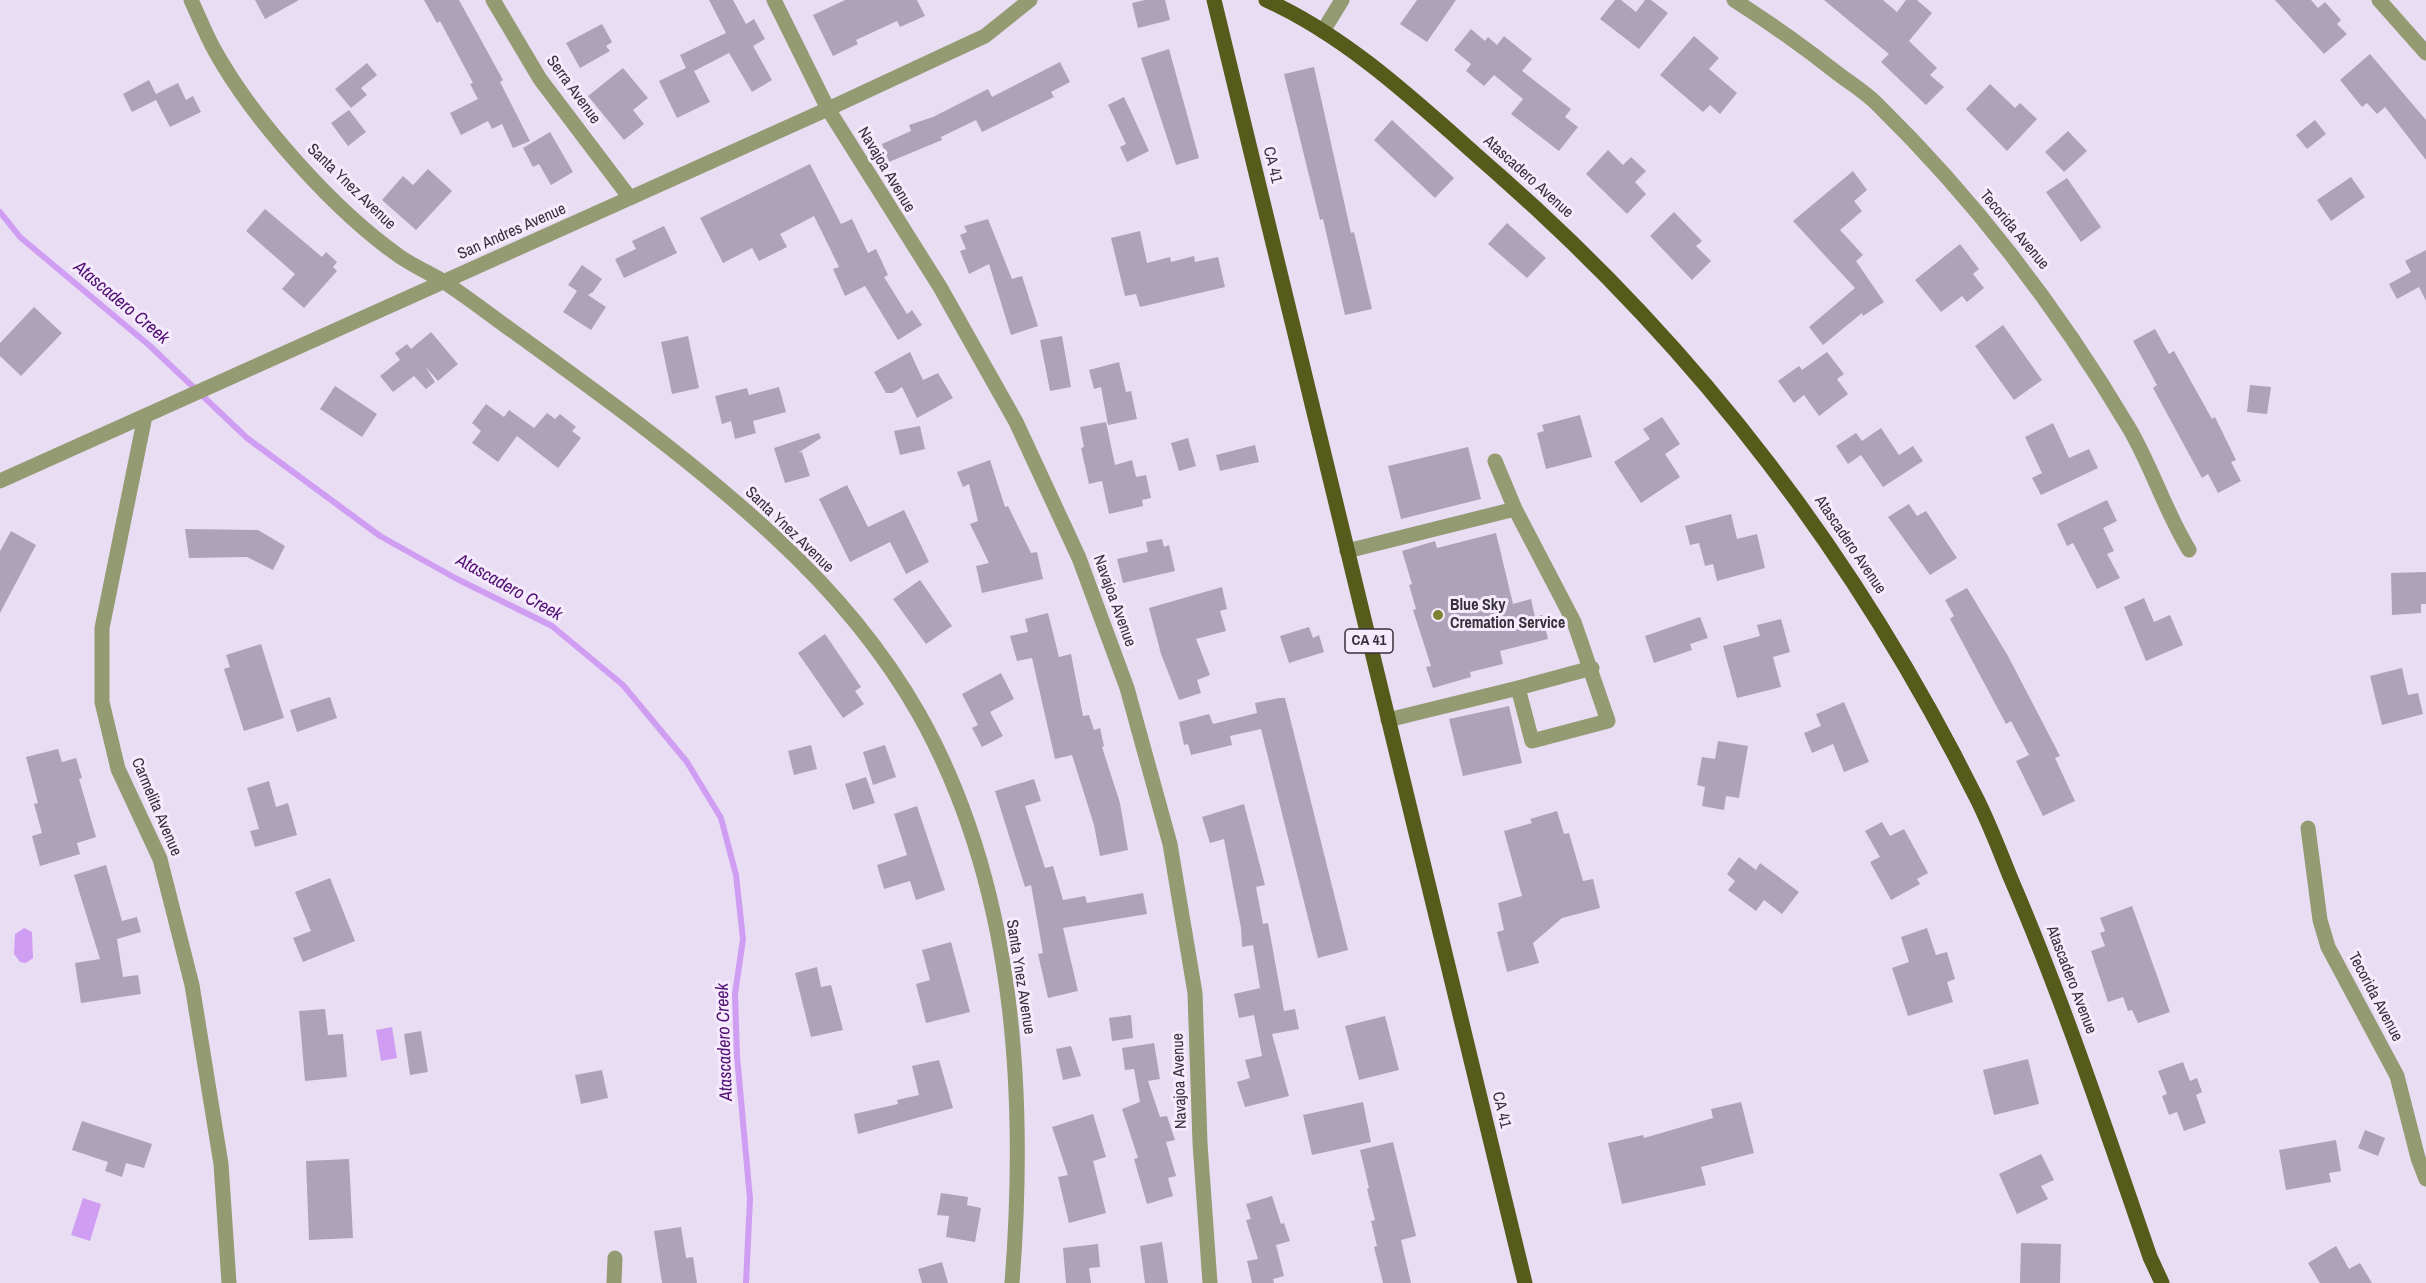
<!DOCTYPE html>
<html>
<head>
<meta charset="utf-8">
<style>
  body { margin:0 }
  canvas { display:block; background:#e9ddf3 }
</style>
</head>
<body>
<canvas width="2426" height="1283"></canvas>
<script>
const ctx = document.querySelector('canvas').getContext('2d');
ctx.lineJoin = 'round';
function fillPath(path, color) {
  ctx.fillStyle = color;
  ctx.fill(path, 'evenodd');
}
function stroke(path, color, width, dash) {
  ctx.strokeStyle = color;
  ctx.lineWidth = width;
  ctx.lineCap = dash ? 'butt' : 'round';
  ctx.setLineDash(dash || []);
  ctx.stroke(path);
}
function write(font, color, halo, rows, align = 'center') {
  ctx.font = font + ' "Archivo Narrow",sans-serif';
  ctx.lineWidth = 6;
  ctx.setLineDash([]);
  ctx.textBaseline = 'middle';
  ctx.strokeStyle = halo;
  ctx.fillStyle = color;
  for (const [text, x, y, turn = 0] of rows) {
    ctx.save();
    ctx.translate(x, y);
    ctx.rotate((+turn || 0) * Math.PI / 180);
    ctx.textAlign = isNaN(turn) ? turn : align;
    if (halo) ctx.strokeText(text, 0, 0);
    ctx.fillText(text, 0, 0);
    ctx.restore();
  }
}
const water = new Path2D(`
  M24,928L32,932L33,958L26,963L20,962L14,954L15,934Z
  M392,1027L397,1058L381,1061L376,1030Z
  M83,1198L101,1204L90,1241L71,1235Z`);
const stream = new Path2D(`
  M0,212L20,237L150,346L247,438L380,536L457,579L552,626L623,685L687,762L721,818L736,875L743,939L735,994L737,1056L750,1199L746,1283`);
const building = new Path2D(`
  M255,0H299L265,19Z
  M424,0H459L503,80L500,82L530,141L513,148L502,124L492,129L488,121L461,135L450,113L478,99L470,84L473,83L440,21L437,23Z
  M709,0H733L746,24L754,19L765,39L753,46L772,80L752,92L729,53L694,71L710,102L677,118L659,81L686,68L680,55L726,33Z
  M845,0H917L925,16L900,27L897,21L856,40L858,44L833,56L813,15Z
  M1145,0H1165L1170,20L1138,28L1132,3Z
  M1417,0H1456L1427,42L1400,24Z
  M1615,0H1621L1636,12L1645,0H1651L1668,13L1639,49L1600,19Z
  M1824,0H1883L1897,12L1906,0H1917L1932,13L1909,41L1937,68L1930,75L1944,87L1926,105L1881,62L1889,54Z
  M2275,0H2311L2318,8L2325,2L2341,20L2337,24L2347,34L2324,54Z
  M602,24L612,42L606,46L610,51L580,68L566,43Z
  M1471,29L1485,41L1488,37L1497,45L1504,36L1532,59L1522,71L1571,109L1565,117L1578,127L1559,151L1511,114L1523,99L1494,75L1484,86L1466,71L1471,64L1454,50Z
  M1694,36L1719,58L1709,69L1737,93L1720,114L1710,105L1703,112L1660,75Z
  M1169,49L1199,158L1176,165L1141,58Z
  M2370,54L2426,120V160L2385,107L2377,114L2367,103L2362,107L2340,80Z
  M1060,62L1070,82L1051,92L1054,97L982,132L976,120L941,137L942,140L889,162L882,144L911,131L909,125L933,117L988,89L992,97Z
  M367,63L377,75L361,88L367,95L351,108L335,89Z
  M1314,67L1351,233L1354,232L1372,309L1345,315L1323,219L1320,220L1284,74Z
  M623,68L648,98L633,110L644,124L624,140L588,96Z
  M149,80L156,94L178,83L186,100L193,96L201,112L170,127L156,100L132,112L123,94Z
  M1990,84L2015,108L2020,103L2037,119L2007,151L1966,109Z
  M1124,97L1149,151L1127,162L1120,147L1126,144L1108,105Z
  M349,110L366,132L348,146L331,123Z
  M1392,120L1454,178L1435,198L1374,140Z
  M2315,120L2326,134L2307,149L2296,135Z
  M2068,131L2087,151L2064,172L2045,152Z
  M550,132L573,172L551,185L539,164L533,167L523,148Z
  M1608,150L1623,165L1631,157L1646,171L1635,182L1646,194L1627,214L1586,174Z
  M810,164L841,224L852,219L868,253L876,249L888,275L884,277L907,314L912,310L922,325L898,340L865,286L845,296L833,269L839,267L814,216L780,234L787,247L759,261L752,248L723,263L700,218Z
  M428,169L452,191L416,230L382,200L403,176L413,185Z
  M1853,171L1867,190L1854,201L1862,211L1840,230L1863,255L1856,261L1884,302L1863,316L1862,313L1823,345L1809,327L1855,288L1793,221Z
  M2351,177L2365,197L2331,221L2317,200Z
  M2067,178L2101,227L2081,242L2046,192Z
  M265,209L322,257L326,252L337,262L333,267L337,271L304,308L282,289L295,274L246,231Z
  M1674,212L1702,241L1696,246L1711,261L1692,280L1650,236Z
  M988,219L1012,279L1022,276L1038,326L1011,335L989,264L969,274L960,251L966,249L960,235L967,232L964,226Z
  M1507,223L1546,258L1527,278L1488,244Z
  M664,226L677,253L624,278L615,259L636,249L632,241Z
  M1140,231L1147,263L1170,257L1171,262L1194,256L1195,262L1218,257L1225,287L1140,307L1136,294L1125,296L1111,238Z
  M1960,244L1979,269L1973,274L1984,288L1967,302L1962,296L1941,312L1915,280Z
  M2426,250V301L2419,287L2397,299L2389,284L2411,272L2405,261Z
  M582,265L602,279L593,292L588,295L606,307L591,330L563,312L577,291L568,285Z
  M34,307L62,333L21,376L0,356V343Z
  M2003,325L2042,380L2014,400L1975,346Z
  M2155,329L2169,354L2174,351L2212,419L2215,417L2236,460L2231,462L2241,481L2218,493L2208,474L2202,478L2153,388L2157,385L2133,341Z
  M431,332L458,364L438,381L425,366L435,382L426,389L414,376L393,392L380,376L400,360L395,353L407,344L411,349Z
  M688,336L699,388L672,394L661,342Z
  M1062,336L1071,387L1050,391L1040,340Z
  M910,352L923,380L938,373L953,398L917,418L902,387L893,393H886L874,372Z
  M1827,352L1844,374L1837,379L1848,394L1819,416L1804,395L1794,403L1778,381L1799,366L1802,370Z
  M1119,362L1126,392L1131,391L1137,419L1108,425L1101,387L1094,389L1089,370Z
  M2250,385L2271,387L2267,414L2247,412Z
  M335,386L377,414L362,437L320,409Z
  M779,387L786,412L753,421L756,433L735,439L731,421L722,424L715,396L747,388L749,395Z
  M486,404L504,417L509,410L534,428L547,413L555,419L560,414L576,427L572,431L581,438L558,468L517,436L498,462L472,443L481,431L472,423Z
  M1580,415L1592,457L1546,469L1537,433L1544,431L1542,425Z
  M1662,417L1680,444L1665,454L1680,477L1641,503L1614,462L1650,439L1643,429Z
  M1106,422L1115,465L1132,460L1136,477L1146,475L1151,498L1142,500L1143,506L1109,514L1102,481L1089,484L1081,448L1084,447L1080,427Z
  M2053,423L2069,458L2089,449L2098,468L2041,495L2032,478L2042,473L2025,437Z
  M920,426L925,449L900,455L894,431Z
  M1881,428L1899,455L1913,446L1923,461L1883,487L1861,455L1848,464L1836,446L1856,433L1862,441Z
  M819,433L821,438L798,453L802,452L810,476L785,483L774,448Z
  M1188,438L1196,466L1179,471L1171,443Z
  M1255,445L1259,462L1220,471L1216,455Z
  M1468,447L1481,499L1401,519L1388,466Z
  M990,460L1005,507L1008,506L1031,553L1037,552L1043,579L982,593L976,566L989,563L970,524L978,521L969,484L963,487L957,472Z
  M847,485L868,527L904,510L929,562L906,574L890,542L850,562L819,499Z
  M2107,500L2117,521L2103,528L2114,551L2107,554L2120,578L2097,589L2073,543L2067,546L2057,524Z
  M1909,504L1917,516L1926,511L1957,558L1930,575L1888,517Z
  M1731,514L1737,539L1757,534L1765,568L1717,581L1713,564L1705,566L1699,543L1690,545L1685,526Z
  M185,529L258,530L285,546L273,570L247,557L189,558Z
  M11,531L36,545L0,613V551Z
  M1496,533L1513,604L1531,599L1535,617L1542,615L1548,639L1500,651L1503,664L1470,672L1471,677L1433,688L1426,667L1431,666L1413,610L1416,609L1409,585L1412,584L1402,551L1435,541L1437,548Z
  M1162,539L1164,547L1169,545L1175,571L1123,583L1117,559L1148,552L1146,542Z
  M2426,572V604H2421V613L2392,615L2391,573Z
  M920,580L952,626L926,644L893,599Z
  M1222,587L1227,609L1220,611L1226,631L1196,639L1210,675L1197,680L1201,693L1179,700L1161,654L1149,608Z
  M1967,588L2008,656L2060,756L2055,758L2075,801L2043,816L2016,761L2029,755L2011,721L2006,724L1950,619L1954,616L1945,600Z
  M2144,598L2154,622L2170,615L2183,645L2146,661L2124,607Z
  M1048,613L1059,657L1071,654L1083,716L1089,715L1094,730L1100,728L1104,746L1102,747L1120,803L1128,850L1100,856L1094,825L1072,755L1055,759L1032,658L1017,661L1010,636L1028,632L1025,619Z
  M1700,617L1708,638L1690,644L1692,650L1654,663L1645,636Z
  M1781,619L1790,652L1773,657L1781,687L1737,698L1723,646L1760,636L1757,625Z
  M1309,627L1313,638L1319,635L1324,652L1289,663L1280,636Z
  M825,634L861,687L855,691L864,704L843,718L798,653Z
  M261,644L284,718L244,731L224,669L230,667L226,655Z
  M2402,668L2408,695L2418,693L2423,714L2382,725L2370,676Z
  M1001,673L1014,699L990,712L1003,736L982,747L972,728L978,725L962,694Z
  M330,697L337,718L297,732L290,710Z
  M1279,698H1285L1348,950L1318,958L1261,729L1230,736L1232,745L1191,755L1188,744L1184,745L1179,722L1209,714L1213,724L1257,713L1255,703Z
  M1844,702L1869,762L1844,772L1833,744L1812,753L1804,733L1821,726L1816,714Z
  M1509,706L1522,763L1463,776L1449,719Z
  M1718,741L1748,746L1739,798L1726,796L1724,810L1702,806L1705,787L1697,785L1702,757L1715,759Z
  M811,745L817,769L794,775L788,751Z
  M885,745L896,777L873,785L863,752Z
  M58,749L62,762L76,758L82,778L79,779L96,837L77,843L80,854L40,866L32,836L42,833L34,804L38,803L26,757Z
  M866,777L875,803L853,810L845,784Z
  M1034,779L1041,801L1025,806L1045,868L1053,866L1063,900L1085,896L1087,903L1143,893L1147,914L1063,928L1078,991L1048,998L1038,954L1043,953L1031,885L1025,887L995,791Z
  M269,781L276,807L288,803L297,835L255,847L250,831L259,829L247,788Z
  M1244,804L1265,885L1256,887L1263,924L1268,923L1284,1011L1295,1009L1299,1029L1272,1034L1289,1096L1245,1107L1237,1082L1250,1078L1245,1060L1262,1056L1254,1015L1239,1018L1234,994L1260,988L1253,945L1242,947L1241,928L1224,839L1210,843L1202,817Z
  M917,806L945,890L916,900L910,881L884,889L877,865L907,855L894,814Z
  M1557,811L1564,834L1569,833L1583,881L1593,879L1600,908L1562,918L1533,943L1539,963L1507,972L1497,932L1504,930L1498,903L1522,896L1504,831L1532,823L1530,819Z
  M1882,822L1890,836L1904,829L1928,873L1917,879L1920,884L1891,900L1870,862L1880,857L1865,831Z
  M1739,857L1756,870L1760,863L1799,892L1782,914L1764,900L1756,911L1728,890L1735,881L1727,874Z
  M106,865L122,921L137,917L141,932L117,939L123,977L138,975L141,994L81,1003L75,963L100,959L74,875Z
  M330,878L355,941L303,962L293,938L311,931L295,892Z
  M2132,906L2170,1012L2138,1023L2132,1010L2128,1011L2123,997L2108,1002L2091,951L2105,946L2100,933L2105,931L2100,918Z
  M1927,928L1936,955L1947,952L1955,979L1947,982L1953,1002L1908,1016L1892,968L1909,962L1901,937Z
  M951,942L970,1012L926,1023L916,984L930,980L922,950Z
  M817,967L821,987L831,985L843,1030L811,1037L795,973Z
  M325,1009L328,1035L343,1034L347,1077L305,1081L299,1011Z
  M1131,1015L1133,1038L1112,1041L1109,1018Z
  M1385,1016L1399,1070L1359,1080L1345,1026Z
  M421,1031L428,1072L410,1075L404,1034Z
  M1154,1043L1160,1079L1148,1081L1160,1117L1167,1116L1175,1140L1166,1142L1176,1176L1168,1178L1173,1196L1147,1204L1134,1159L1138,1158L1122,1109L1140,1102L1134,1069L1125,1070L1122,1048Z
  M1071,1046L1081,1076L1063,1080L1056,1049Z
  M2028,1059L2039,1104L1994,1115L1983,1070Z
  M939,1060L953,1108L858,1134L854,1114L898,1104L897,1100L919,1095L912,1066Z
  M2183,1062L2190,1081L2197,1078L2202,1092L2196,1095L2206,1123L2184,1131L2177,1112L2169,1115L2162,1096L2167,1094L2158,1071Z
  M602,1070L608,1098L581,1104L575,1075Z
  M1363,1102L1371,1142L1312,1155L1303,1115Z
  M1741,1102L1754,1153L1701,1167L1706,1185L1622,1204L1608,1143L1643,1135L1644,1138L1713,1118L1711,1109Z
  M1093,1114L1106,1157L1093,1161L1106,1213L1069,1223L1058,1177L1068,1175L1052,1127Z
  M82,1121L152,1144L144,1168L126,1163L122,1177L105,1171L108,1162L72,1150Z
  M2365,1130L2385,1138L2378,1156L2358,1148Z
  M2336,1140L2341,1171L2329,1173L2331,1182L2286,1190L2279,1150Z
  M1393,1142L1416,1236L1401,1240L1411,1283H1383L1374,1247L1377,1246L1371,1221L1375,1220L1367,1189L1369,1188L1360,1150Z
  M2041,1154L2054,1180L2041,1186L2048,1199L2017,1214L1999,1174Z
  M349,1159L353,1238L309,1240L306,1161Z
  M941,1193L968,1197L967,1205L981,1208L975,1242L946,1237L949,1216L937,1215Z
  M1272,1196L1281,1224L1284,1223L1290,1241L1276,1245L1284,1276L1273,1279L1274,1283H1252L1247,1261L1258,1259L1246,1220L1251,1219L1246,1204Z
  M681,1227L686,1258L693,1257L697,1283H662L654,1231Z
  M1162,1242L1168,1283H1145L1140,1246Z
  M2021,1243L2061,1244L2060,1283H2020Z
  M1098,1244L1100,1267L1089,1268L1091,1283H1066L1063,1248Z
  M2336,1246L2349,1269L2360,1263L2372,1283H2320L2308,1263Z
  M942,1262L948,1283H922L918,1269Z`);
const minor = new Path2D(`
  M191,0C199,17 206,35 215,51C254,121 334,210 399,256C412,265 427,272 441,280C466,296 490,315 514,332C604,397 694,462 776,538C830,588 882,649 919,714C1015,885 1027,1092 1012,1283
  M493,0L540,79L630,198
  M774,0L828,109L940,287L1016,422L1079,558L1127,688L1170,844L1195,993L1200,1143L1210,1283
  M1734,0C1770,23 1804,47 1837,73C1850,83 1865,92 1877,104C1975,200 2059,310 2129,428C2152,467 2165,511 2189,550
  M2379,0L2426,53
  M1323,31L1342,0
  M145,416L102,628V702L118,769L160,859L192,985L221,1164L229,1283
  M1495,461L1515,509
  M0,481L828,109L985,36L1030,0
  M1347,551L1515,509L1574,622L1608,721L1532,741L1518,688L1388,720
  M1518,688L1592,668
  M2308,828L2320,920L2328,947L2397,1076L2418,1158L2426,1179
  M614,1283L615,1258`);
const major = new Path2D(`
  M1214,0L1525,1283
  M1266,0C1353,39 1428,113 1499,175C1701,353 1857,558 1977,799C1990,825 2000,852 2011,879C2064,1002 2106,1130 2150,1257L2162,1283`);
const markers = [
  [1438,615,6,"#7a832f"]
];
const shields = [
  [1369,641,48]
];
const shieldNames = [
  ["CA 41",1369,641]
];
const streetNames = [
  ["Serra Avenue",573,90,54],
  ["CA 41",1272,165,76],
  ["Navajoa Avenue",886,170,59],
  ["Atascadero Avenue",1528,177,42],
  ["Santa Ynez Avenue",351,187,44],
  ["Tecorida Avenue",2014,230,50],
  ["San Andres Avenue",512,232,-24],
  ["Santa Ynez Avenue",789,530,44],
  ["Atascadero Avenue",1850,545,56],
  ["Navajoa Avenue",1114,601,70],
  ["Carmelita Avenue",156,807,67],
  ["Santa Ynez Avenue",1020,977,81],
  ["Atascadero Avenue",2071,980,69],
  ["Tecorida Avenue",2375,997,62],
  ["Navajoa Avenue",1180,1081,-92],
  ["CA 41",1501,1110,76]
];
const poiNames = [
  ["Blue Sky",1450,606],
  ["Cremation Service",1450,624]
];
const waterNames = [
  ["Atascadero Creek",121,303,40],
  ["Atascadero Creek",509,588,29],
  ["Atascadero Creek",725,1042,-92]
];
fillPath(water, '#cf9ef3');
stroke(stream, '#cf9ef3', 6);
fillPath(building, '#aea2b8');
stroke(minor, '#949a71', 15);
stroke(major, '#555c1b', 15);
for (const [x, y, r, color] of markers) {
  const dot = new Path2D();
  dot.arc(x, y, r, 0, 2 * Math.PI);
  ctx.fillStyle = color;
  ctx.fill(dot);
  stroke(dot, '#f5ebfd', 2);
}
for (const [x, y, w] of shields) {
  const box = new Path2D();
  box.roundRect(x - w / 2, y - 12, w, 24, 4.5);
  ctx.fillStyle = '#f5ebfd';
  ctx.fill(box);
  stroke(box, '#36313a', 1.5);
}
write('bold 15px', '#36313a', null, shieldNames);
write('16px', '#36313a', '#f5ebfd', streetNames);
write('bold 16px', '#36313a', '#f5ebfd', poiNames, 'left');
write('italic 18px', '#521074', '#f5ebfd', waterNames);
</script>
</body>
</html>
